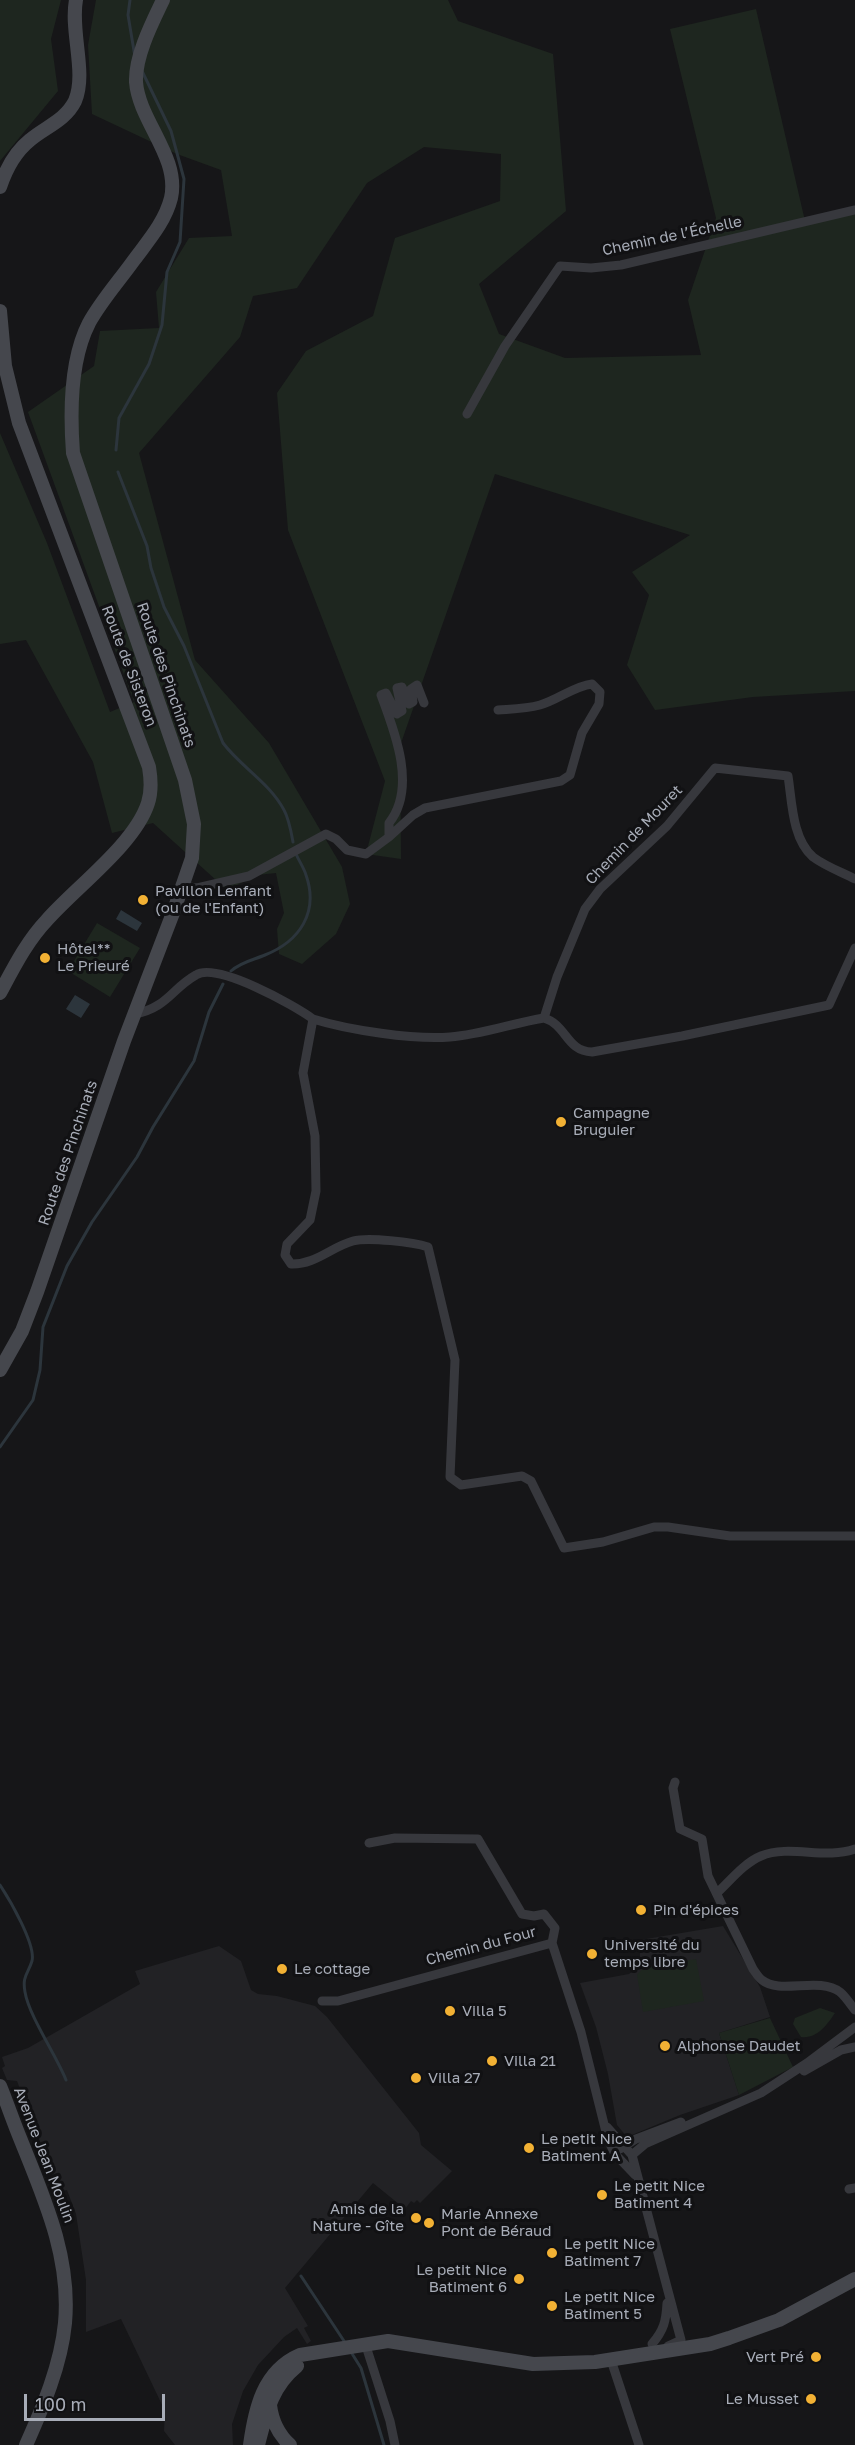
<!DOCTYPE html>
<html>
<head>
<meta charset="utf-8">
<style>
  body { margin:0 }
  #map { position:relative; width:855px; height:2445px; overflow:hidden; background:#161618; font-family:"Golos Text",sans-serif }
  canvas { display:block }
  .scale { position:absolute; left:24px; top:2394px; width:141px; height:27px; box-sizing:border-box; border:3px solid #a8adb8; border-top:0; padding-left:8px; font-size:18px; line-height:21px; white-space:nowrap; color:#a8adb8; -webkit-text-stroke:4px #111113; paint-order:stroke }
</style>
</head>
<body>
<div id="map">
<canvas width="855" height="2445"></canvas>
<div class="scale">100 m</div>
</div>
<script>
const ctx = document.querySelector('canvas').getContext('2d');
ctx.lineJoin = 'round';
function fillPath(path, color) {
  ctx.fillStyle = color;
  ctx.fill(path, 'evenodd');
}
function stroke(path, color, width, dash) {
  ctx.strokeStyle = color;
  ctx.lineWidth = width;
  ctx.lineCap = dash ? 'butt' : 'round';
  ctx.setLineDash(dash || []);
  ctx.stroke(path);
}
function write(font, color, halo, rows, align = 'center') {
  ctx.font = font + ' "Golos Text",sans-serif';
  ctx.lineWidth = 6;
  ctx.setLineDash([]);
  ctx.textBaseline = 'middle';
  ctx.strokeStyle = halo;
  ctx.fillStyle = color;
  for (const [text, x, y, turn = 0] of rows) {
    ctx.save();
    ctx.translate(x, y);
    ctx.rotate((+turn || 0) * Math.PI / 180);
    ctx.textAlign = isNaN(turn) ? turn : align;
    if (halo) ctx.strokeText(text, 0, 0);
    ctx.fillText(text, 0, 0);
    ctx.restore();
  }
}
const built = new Path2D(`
  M723,1926L760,1987L770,2017L719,2033L739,2095L680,2115L627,2137L617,2125L608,2074L596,2027L580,1983L629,1974L640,1966V1940Z
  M219,1946L241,1961L251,1990L258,1994L277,1996L315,2006L327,2017L419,2133L421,2145L452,2171L420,2203L417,2200L414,2203L411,2201L405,2209L373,2183L285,2288L308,2326L304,2328L311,2341L307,2344L297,2328L284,2337L258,2365L243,2391L232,2424L233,2445H175L164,2431L165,2411L121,2319L86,2332V2280L76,2214L67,2190L59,2192L17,2081L7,2080L2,2068L5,2066L2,2057L28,2048L140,1984L135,1971Z`);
const green = new Path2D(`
  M0,0H61L51,39L58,91L0,161Z
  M96,0H448L458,21L553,54L566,211L479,284L499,334L565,358L701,355L688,300L716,218L670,29L756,9L805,221L855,211V691L753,697L655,710L627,665L649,595L632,572L690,535L495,474L400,746L401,859L366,854L385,781L288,530L277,393L306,351L373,316L395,238L500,201L501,154L424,147L367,183L297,288L253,296L240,337L139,453L195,660L269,743L342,867L350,904L336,934L302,964L279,954L277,929L284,913L276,873L257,875L227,890L153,823L112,833L93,762L26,640L0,644V433L47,543L110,712L134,702L28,412L94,366L100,331L159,328L156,292L189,238L232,236L221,170L177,154L92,114L88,45Z
  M97,923L140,948L110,997L68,971Z
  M696,1959L704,2001L643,2012L637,1975L643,1968Z
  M820,2008L835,2013C827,2025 817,2039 801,2037L793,2024L795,2018Z
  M770,2018L793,2067L739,2095L719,2033Z`);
const water = new Path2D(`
  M121,910L142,923L137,931L116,919Z
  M75,995L90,1004L81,1018L66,1009Z`);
const stream = new Path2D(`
  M130,0L128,15L135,57
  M116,450L119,418L149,364L162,325L167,272L180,242L184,179L171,131L142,71
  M118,472L147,546L151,568L164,607L184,646L223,743C241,767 270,783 284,810C289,819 291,831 293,842
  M231,971C241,962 253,960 265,955C300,941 319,912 306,875C304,868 299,861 296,854
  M0,1447L33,1400L40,1370L43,1327L67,1266L92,1222L137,1157L153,1127L194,1061L209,1012L223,984
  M0,1885C10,1900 36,1945 32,1961C28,1974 22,1976 25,1992C29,2016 56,2055 66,2080
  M301,2276L346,2344
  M351,2352L361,2368L384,2445`);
const street = new Path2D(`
  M467,414L505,346L560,266L591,268L621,265L855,210
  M389,837L413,815L425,808L561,781L570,775L582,733L599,704L600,692L592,684C574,686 558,700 540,705C526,709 512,709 498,710
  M182,886L197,888L249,876L326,834L336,839L347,850L366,854L389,837V823C417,788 395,732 381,695L386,693L397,714L402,711L397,688L402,687L409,704L413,702L411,689L417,685L424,703
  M135,1014C168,1007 171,989 196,975C217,962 294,1005 313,1019L303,1073L315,1136L316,1191L310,1220L287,1244L285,1255L291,1264C315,1265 331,1247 353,1241C368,1237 413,1242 428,1247L455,1360L450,1477L461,1485L522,1476L531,1481L564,1548L603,1542L654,1527H668L730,1536H855
  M544,1018L557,977L585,909L600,889L667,826L715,768L788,776C792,801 792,839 813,857C825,866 841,872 855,879
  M313,1019C348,1030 414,1040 450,1037C481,1035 513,1023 544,1018C567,1025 566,1051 592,1052L682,1036L829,1005L855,948
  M675,1782L673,1788L680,1829L702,1839L708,1876L753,1969C756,1973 758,1977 762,1980C780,1995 819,1976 840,1992C846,1997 850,2004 855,2010
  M369,1843L395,1838L478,1839L522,1914L534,1916L544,1914L555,1928L552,1943
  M717,1893C730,1881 744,1863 761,1856C790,1844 825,1860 855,1849
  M322,2001H338L552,1943L581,2032L608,2140L615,2154L635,2175
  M804,2071L841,2050L855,2047
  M607,2127L632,2155L681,2340L668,2346
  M620,2149L636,2139L681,2122
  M632,2155L645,2144L761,2093L807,2063L855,2027
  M849,2189L855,2188
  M365,2343L390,2421L395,2445
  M652,2344C664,2330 666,2321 667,2303
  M611,2360L639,2445`);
const secondary = new Path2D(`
  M0,187C6,169 15,152 30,140C45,127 65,121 75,101C87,73 70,31 76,0
  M0,311L5,366L19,423L149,767C151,779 152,791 148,803C135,844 76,887 47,920C27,941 14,967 0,993
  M0,1370L22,1331L37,1292L124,1041L173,913L192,858L194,824L185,780L73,453C70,413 70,360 89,323C101,301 119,281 134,260C148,241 165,222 171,198C180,157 139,121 136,82C135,56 152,23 163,0
  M0,2086C7,2103 13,2121 20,2138C44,2198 71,2257 65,2323C61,2365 43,2407 26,2445
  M270,2405C272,2421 278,2434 290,2445
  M250,2445C255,2409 263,2371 300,2355L388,2341L533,2364L595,2362L710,2344L729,2338L779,2320L855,2279
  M258,2445C266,2414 271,2387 297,2366`);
const markers = [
  [143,900,6,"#f2b134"],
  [45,958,6,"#f2b134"],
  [561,1122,6,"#f2b134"],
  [641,1910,6,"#f2b134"],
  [592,1954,6,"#f2b134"],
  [282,1969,6,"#f2b134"],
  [450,2011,6,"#f2b134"],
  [665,2046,6,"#f2b134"],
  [492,2061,6,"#f2b134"],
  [416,2078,6,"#f2b134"],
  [529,2148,6,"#f2b134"],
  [602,2195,6,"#f2b134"],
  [416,2218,6,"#f2b134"],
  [429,2223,6,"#f2b134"],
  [552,2253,6,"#f2b134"],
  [519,2279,6,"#f2b134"],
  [552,2306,6,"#f2b134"],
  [816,2357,6,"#f2b134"],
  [811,2399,6,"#f2b134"]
];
const streetNames = [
  ["Chemin de l’Échelle",672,236,-12],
  ["Route de Sisteron",129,666,69],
  ["Route des Pinchinats",166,675,71],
  ["Chemin de Mouret",634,835,-46],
  ["Route des Pinchinats",68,1153,-71],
  ["Chemin du Four",481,1946,-15],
  ["Avenue Jean Moulin",44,2155,69]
];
const poiNames = [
  ["Pavillon Lenfant",155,891],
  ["(ou de l'Enfant)",155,908],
  ["Hôtel**",57,949],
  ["Le Prieuré",57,966],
  ["Campagne",573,1113],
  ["Bruguier",573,1130],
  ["Pin d'épices",653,1910],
  ["Université du",604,1945],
  ["temps libre",604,1962],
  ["Le cottage",294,1969],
  ["Villa 5",462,2011],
  ["Alphonse Daudet",677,2046],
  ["Villa 21",504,2061],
  ["Villa 27",428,2078],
  ["Le petit Nice",541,2139],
  ["Batiment A",541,2156],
  ["Le petit Nice",614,2186],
  ["Batiment 4",614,2203],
  ["Amis de la",404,2209,"right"],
  ["Nature - Gîte",404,2226,"right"],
  ["Marie Annexe",441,2214],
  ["Pont de Béraud",441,2231],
  ["Le petit Nice",564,2244],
  ["Batiment 7",564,2261],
  ["Le petit Nice",507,2270,"right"],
  ["Batiment 6",507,2287,"right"],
  ["Le petit Nice",564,2297],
  ["Batiment 5",564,2314],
  ["Vert Pré",804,2357,"right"],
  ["Le Musset",799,2399,"right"]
];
fillPath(built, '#222225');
fillPath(green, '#1e261f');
fillPath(water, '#2c353c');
stroke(stream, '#2c353c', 3);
stroke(street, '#37383d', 9);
stroke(secondary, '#45474d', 14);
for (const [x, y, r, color] of markers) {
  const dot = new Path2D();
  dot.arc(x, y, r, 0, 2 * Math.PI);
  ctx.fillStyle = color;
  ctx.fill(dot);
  stroke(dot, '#111113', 2);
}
write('15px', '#a8adb8', '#111113', streetNames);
write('15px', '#a8adb8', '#111113', poiNames, 'left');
</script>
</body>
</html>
